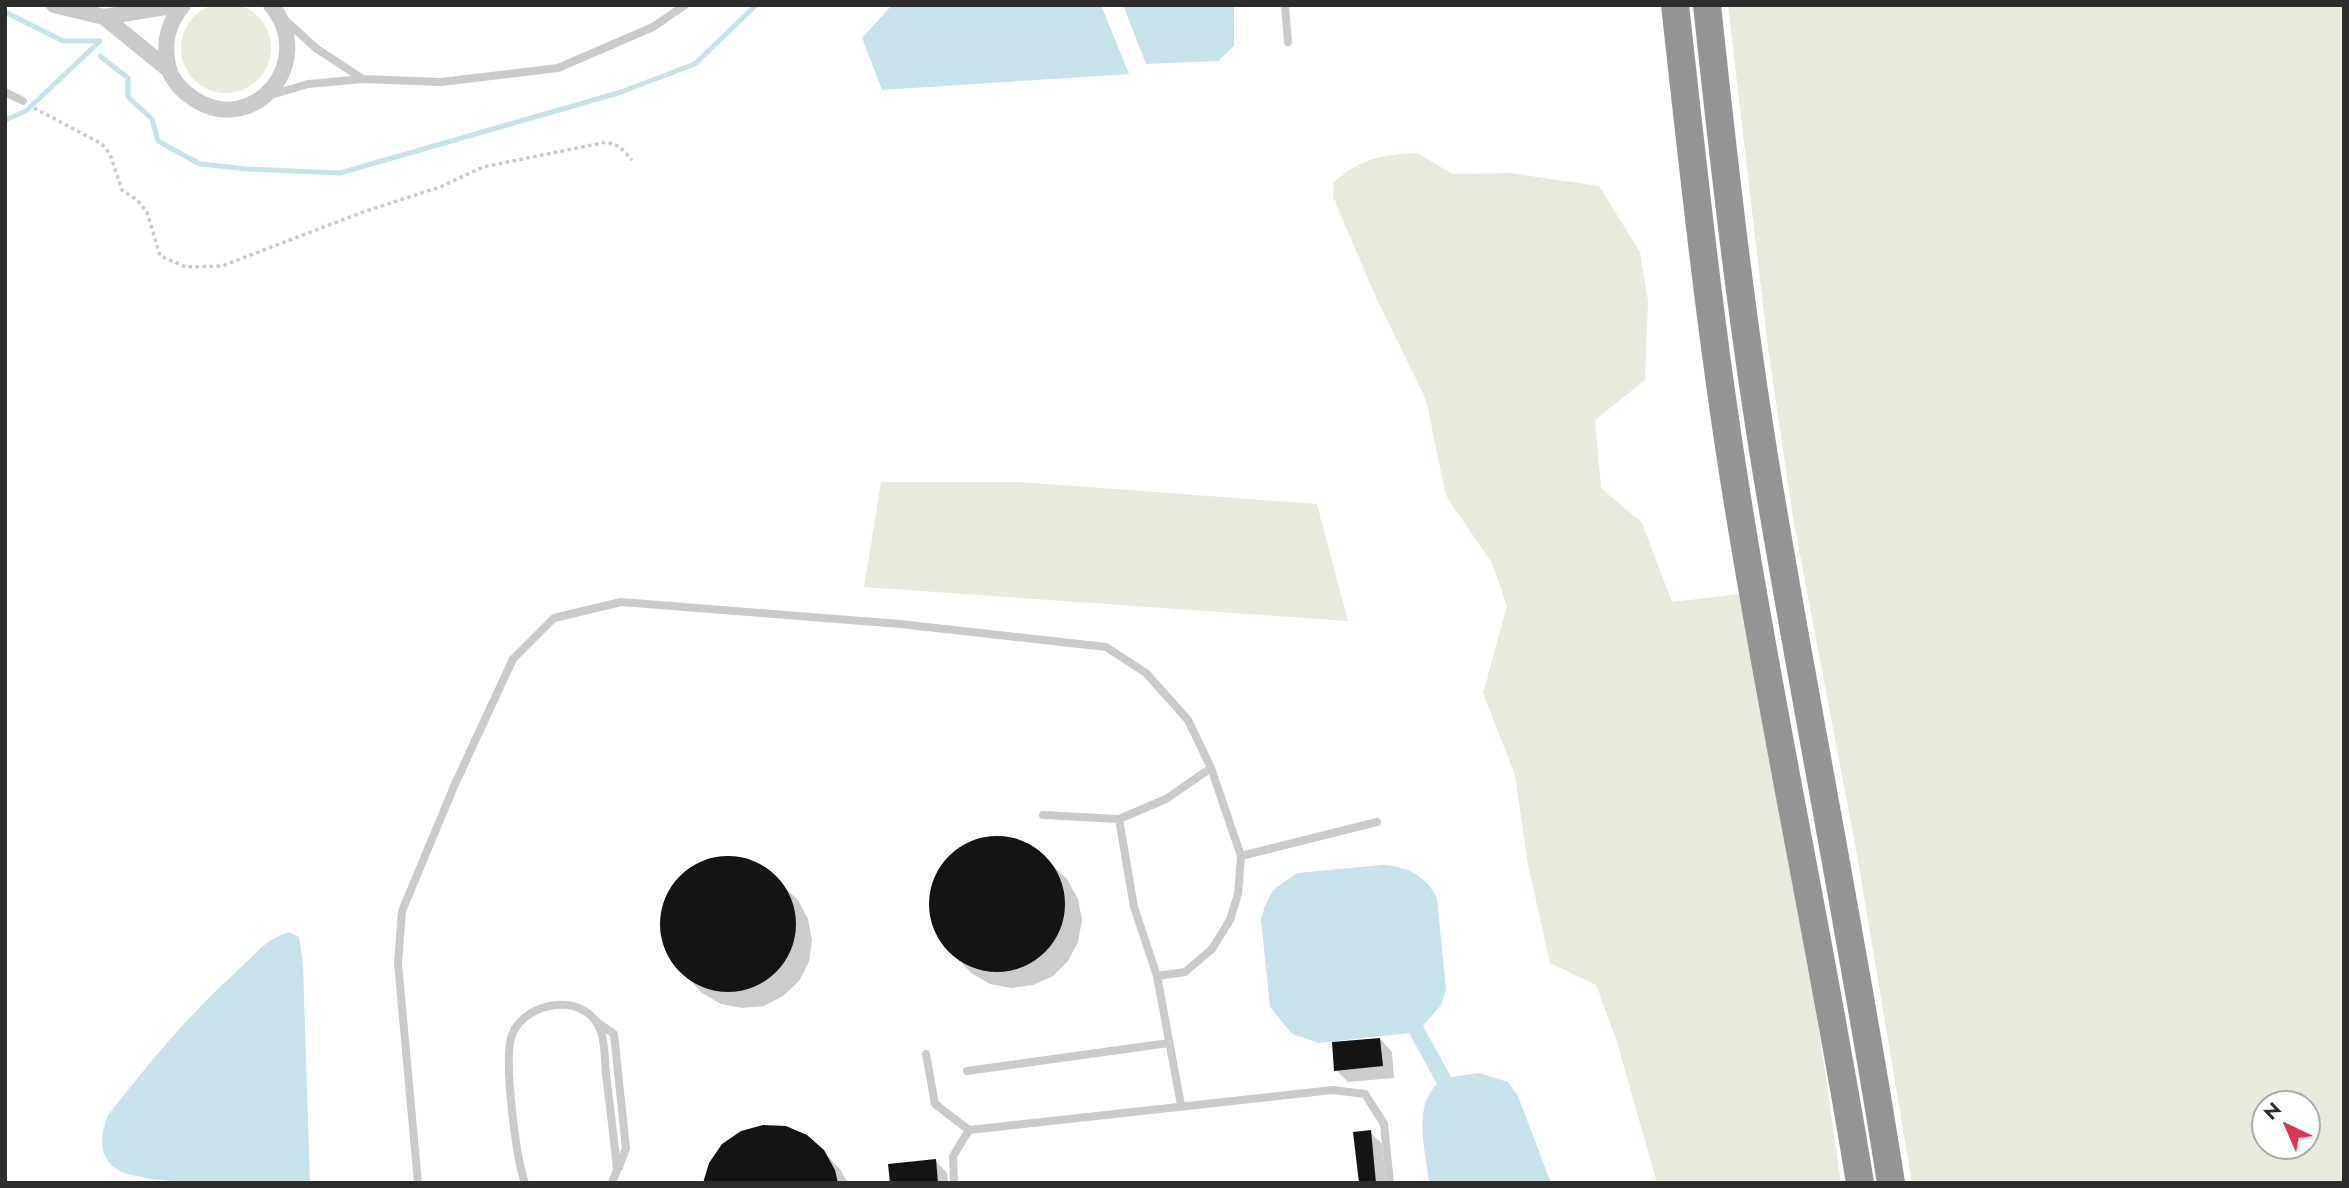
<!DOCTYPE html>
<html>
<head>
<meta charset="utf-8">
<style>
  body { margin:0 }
  #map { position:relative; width:2349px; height:1188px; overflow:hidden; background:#fff; font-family:Jost,sans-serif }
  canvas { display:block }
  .frame { position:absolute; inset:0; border:7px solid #2d2d2d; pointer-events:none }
  .north { position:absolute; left:2251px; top:1090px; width:70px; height:70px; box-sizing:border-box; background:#fff; border:2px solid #ababab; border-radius:50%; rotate:316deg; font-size:19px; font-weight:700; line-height:28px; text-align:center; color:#2d2d2d }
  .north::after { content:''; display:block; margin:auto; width:24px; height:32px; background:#e43055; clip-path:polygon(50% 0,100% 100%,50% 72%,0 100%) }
</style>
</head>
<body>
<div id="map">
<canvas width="2349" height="1188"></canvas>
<div class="frame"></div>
<div class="north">N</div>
</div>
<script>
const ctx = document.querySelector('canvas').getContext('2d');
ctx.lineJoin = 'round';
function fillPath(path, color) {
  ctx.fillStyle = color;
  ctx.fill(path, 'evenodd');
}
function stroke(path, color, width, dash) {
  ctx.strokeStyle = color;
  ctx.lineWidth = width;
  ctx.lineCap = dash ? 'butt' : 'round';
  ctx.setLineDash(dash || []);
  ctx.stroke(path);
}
const green = new Path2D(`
  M181 48a45 45 0 1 1 90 0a45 45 0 1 1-90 0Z
  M1728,5H2344V1183H1912L1857,855L1793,518L1768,348ZM2265,1104H2307V1146H2265Z
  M1417,153L1453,174L1510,173L1599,186L1640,252L1648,301L1645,380L1595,420L1601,488L1642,523L1672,602L1739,594L1812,983L1841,1183H1657L1617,1042L1596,985L1550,963L1528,865L1515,775L1483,693L1507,606L1492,563L1446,496L1426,400L1375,295L1333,197L1334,182C1361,158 1382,155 1417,153Z
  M881,482H1020L1317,504L1348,621L864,587Z`);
const water = new Path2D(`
  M892,5H1101L1129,74L882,90L862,38Z
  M1123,5H1234V46L1218,61L1146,64Z
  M1383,865C1407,866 1426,876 1437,898L1446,989L1441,1005L1423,1026L1451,1077L1479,1073L1508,1082L1518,1096L1551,1183L1429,1182C1426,1151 1412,1108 1437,1084L1409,1033L1319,1043L1292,1034L1270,1007L1261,920L1264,908L1273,890L1297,873Z
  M289,932L299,937L303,964L310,1183C267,1183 148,1188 116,1169C97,1154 101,1134 108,1115C148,1064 190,1013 238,970C259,952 261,942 289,932Z`);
const shadow = new Path2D(`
  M990,837L1012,838L1033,847L1067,879L1078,899L1082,920L1078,942L1068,961L1053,976L1033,985L1011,988L990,984L971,973L940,939L932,918L931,896L937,875L950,856L968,843Z
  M720,857L743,859L763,867L798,900L808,919L812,941L809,962L799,981L783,996L764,1006L742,1008L721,1004L702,993L671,959L662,939L661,916L667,895L680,877L699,864Z
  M1380,1039L1392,1052L1394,1078L1348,1082L1336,1070Z
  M1370,1132L1382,1144L1386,1183H1360Z
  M823,1151L840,1169L848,1183H705Z
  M935,1160L947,1173L948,1183H891Z`);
const stream = new Path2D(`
  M5,12L63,41H100
  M100,56L128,78V97L152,119L158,141L200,164L248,169L340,173L618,93L695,64L756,5
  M5,120L26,111L100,41`);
const building = new Path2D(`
  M929 904a68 68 0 1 1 136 0a68 68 0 1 1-136 0Z
  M660 924a68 68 0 1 1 136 0a68 68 0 1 1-136 0Z
  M1380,1038L1383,1066L1334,1071L1332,1042Z
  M763,1125L786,1126L807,1135L824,1150L835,1170L838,1183H703L709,1163L722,1144L741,1131Z
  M1371,1130L1376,1183H1359L1353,1132Z
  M936,1159L938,1183H890L888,1164Z`);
const path = new Path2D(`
  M34,108L102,144L110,154L122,190L137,200L147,212L160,256L186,267L222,266L363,212L440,187L483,167L607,142L620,147L632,160`);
const service = new Path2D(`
  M1285,5L1288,42
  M285,20L317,49L363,79
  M5,92L23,101
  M271,95L308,84L363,79L441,82L558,68L653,27L685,5
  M1043,815L1119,819L1166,799L1211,768
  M1119,819L1134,907L1157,976L1181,1105
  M1241,856L1377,822
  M597,1022L614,1034L626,1148L619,1167
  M926,1054L935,1104L969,1130L1333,1090L1365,1094L1384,1124L1390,1183
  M967,1071L1169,1043
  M418,1183L398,963L402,911L455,784L513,659L554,618L621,602L900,624L1106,647L1146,673L1188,720L1211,768L1241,856L1238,894L1230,920L1212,949L1185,972L1157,976
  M525,1183C516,1158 503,1058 512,1035C525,1000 588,991 601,1032C605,1044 605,1061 606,1074C610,1106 614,1138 617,1170L612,1183
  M954,1183L953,1156L969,1130`);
const minor = new Path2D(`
  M54,5L104,17L178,5
  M183,5C168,24 163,42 168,65C171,80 182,91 194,99C254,138 318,61 271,5
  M104,17L169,70`);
const motorway = new Path2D(`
  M1675,5C1694,176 1712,347 1740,516C1776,739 1824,960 1860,1183
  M1707,5C1725,174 1744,343 1773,510C1811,735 1856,958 1891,1183`);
fillPath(green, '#e6ebdb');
fillPath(water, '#c7e2eb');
fillPath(shadow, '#0003');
stroke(stream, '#c7e2eb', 5);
fillPath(building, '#141414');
stroke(path, '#cacaca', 3.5, [3.5, 3.5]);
stroke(service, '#cacaca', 8);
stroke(minor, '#cacaca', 16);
stroke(motorway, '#949494', 28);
</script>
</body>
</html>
